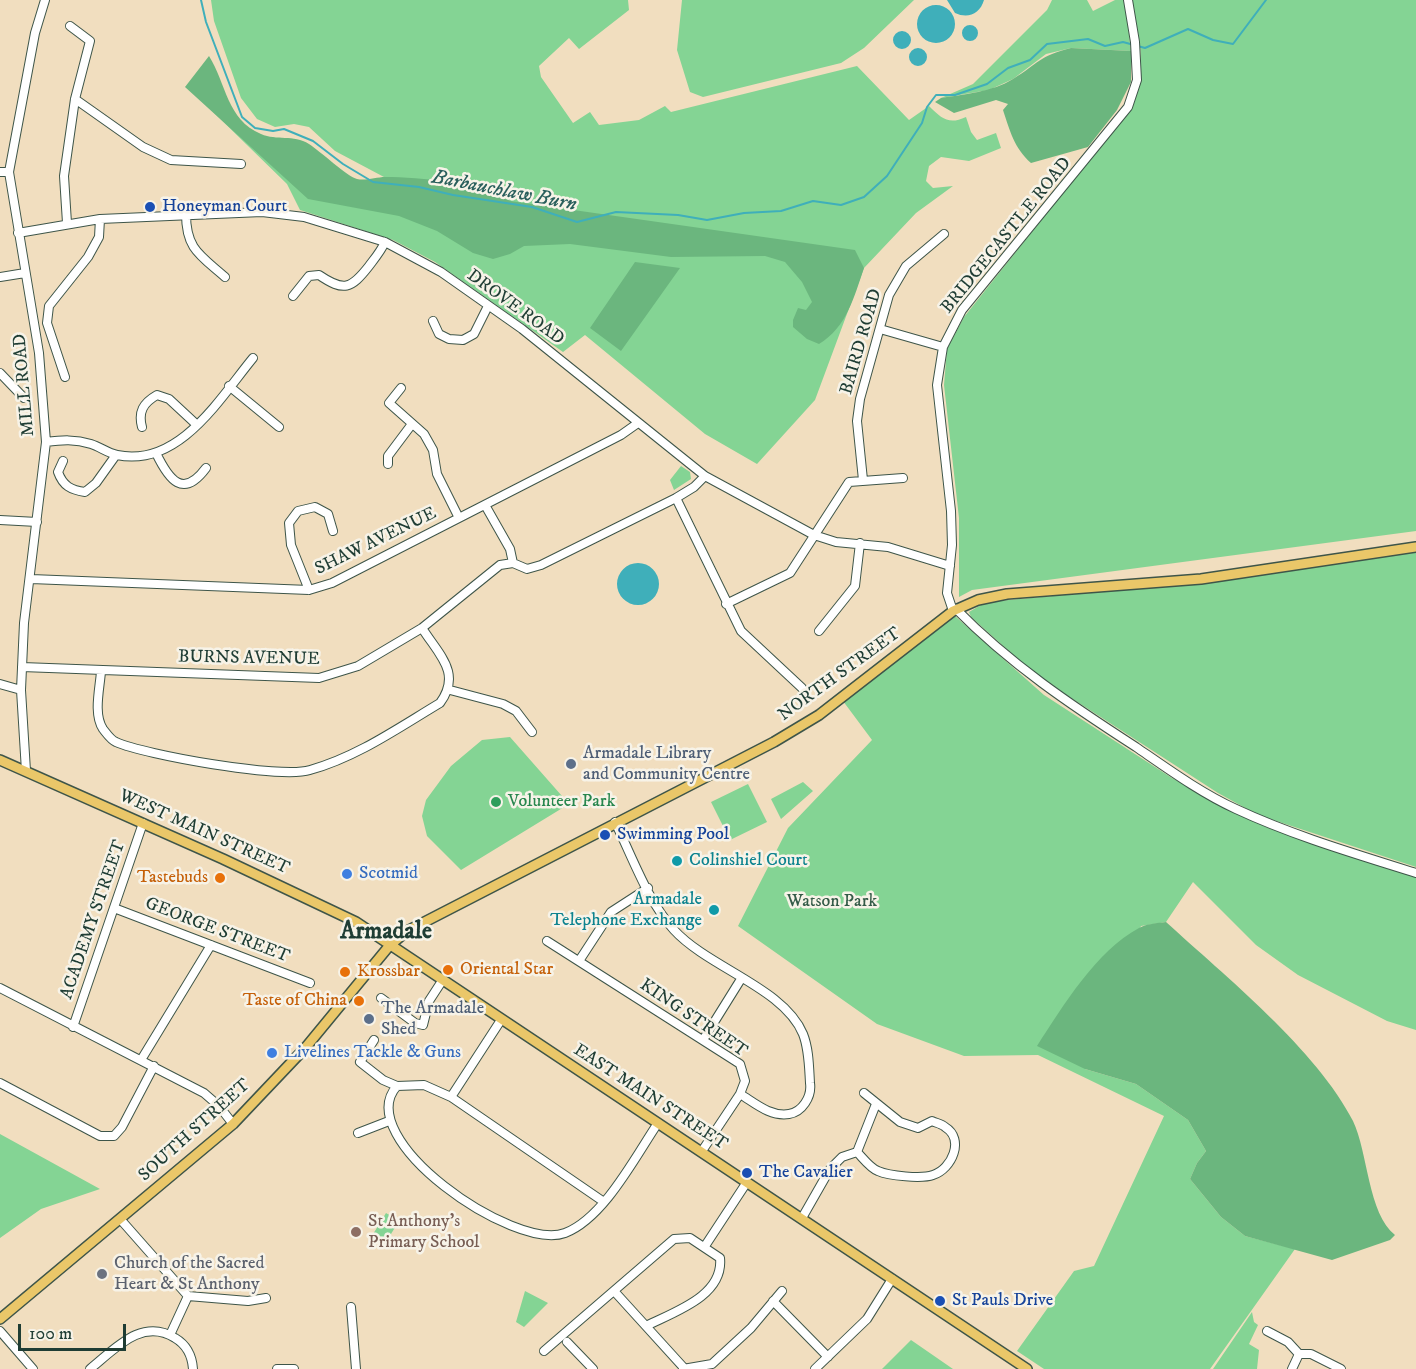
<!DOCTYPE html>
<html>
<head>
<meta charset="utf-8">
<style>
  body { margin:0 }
  #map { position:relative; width:1416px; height:1369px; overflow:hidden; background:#f1debf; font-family:"IM FELL DW Pica",serif }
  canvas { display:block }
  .scale { position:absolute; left:18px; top:1324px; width:108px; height:27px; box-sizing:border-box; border:3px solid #1f3d34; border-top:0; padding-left:8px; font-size:18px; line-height:21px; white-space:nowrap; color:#1f3d34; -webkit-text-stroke:4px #f7f3e8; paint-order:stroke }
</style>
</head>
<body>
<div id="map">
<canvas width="1416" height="1369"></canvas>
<div class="scale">100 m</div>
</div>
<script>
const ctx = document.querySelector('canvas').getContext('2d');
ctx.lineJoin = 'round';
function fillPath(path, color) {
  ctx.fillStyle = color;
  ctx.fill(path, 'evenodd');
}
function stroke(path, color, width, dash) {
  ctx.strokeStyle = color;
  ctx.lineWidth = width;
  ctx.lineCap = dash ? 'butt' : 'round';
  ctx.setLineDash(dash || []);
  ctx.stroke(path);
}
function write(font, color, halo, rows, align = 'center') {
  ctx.font = font + ' "IM FELL DW Pica",serif';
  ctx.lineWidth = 5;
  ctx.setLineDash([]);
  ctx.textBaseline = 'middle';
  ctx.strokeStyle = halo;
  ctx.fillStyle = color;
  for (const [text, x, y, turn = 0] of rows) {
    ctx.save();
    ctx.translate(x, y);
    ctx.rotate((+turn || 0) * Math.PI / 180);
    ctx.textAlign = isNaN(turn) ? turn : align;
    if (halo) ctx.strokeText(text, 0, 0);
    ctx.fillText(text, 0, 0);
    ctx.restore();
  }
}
const green = new Path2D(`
  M211,0H628L629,10L579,49L569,38L539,66L541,77L573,123L590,112L599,125L639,120L665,106L671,112L857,66L909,120L929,106C942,119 949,125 966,117L971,132L977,140L996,133L1001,148L969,161L941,157L929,166L926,181L933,188L953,186L916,213L864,268L815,400L757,464L705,434L585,335L563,352L435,262L393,240L300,210L287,184L205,104L322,175L508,201L501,196L460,185L384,177L335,151L309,127L294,124L275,127L257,119L241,98L214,21Z
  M682,0H914L864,48L841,63L703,97L690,92L677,50Z
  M1052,0H1087L1093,11L1115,0H1125L1131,51L1071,48L1046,54L1013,79L989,90L941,98L973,84L1047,10Z
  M1131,0H1416V531L972,590L959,597V518L944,385L947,349L964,317L1133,105C1147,64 1140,40 1131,0Z
  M681,466L690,472L691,479L674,490L670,480Z
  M1416,552V867L1258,815L1218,793L1065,694L1021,662L971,617L969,612L986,602L1221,581Z
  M955,616L1044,695L1172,778L1266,827L1416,876V1030L1387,1021L1298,975L1256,945L1193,882L1166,922L1141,926L1085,1069L1136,1084L1188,1120L1206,1151L1197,1163L1190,1179L1221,1217L1245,1236L1295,1249L1210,1369H1044L1017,1351L1074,1271L1094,1266L1164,1116L1038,1055L964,1056L877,1024L738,926L788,828L872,740L843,701Z
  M510,737L569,804L461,870L427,836L422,816L426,800L451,766L482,740Z
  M803,782L813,791L781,819L771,799Z
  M748,784L767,822L730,840L711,802Z
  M0,1134L100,1189L41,1209L0,1238Z
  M386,1213L399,1221L383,1247L370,1239Z
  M525,1291L548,1303L524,1327L516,1322Z
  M1252,1312L1254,1322L1258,1325L1249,1344L1259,1350L1257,1369H1213Z
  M911,1340L953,1369H882Z`);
const forest = new Path2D(`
  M1071,48L1131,51V82L1117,110L1088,147L1031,163C1014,148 1010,131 1003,110L1008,104L996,100L954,113L935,102L941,98C965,94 992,92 1013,79C1039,63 1039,56 1071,48Z
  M209,56C226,83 227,120 261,134C277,141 293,134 309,144C320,151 348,177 357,179C365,181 377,177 385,177C421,177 479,183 510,201L855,250L864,268C854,297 847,327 819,344L807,339L793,327V320L798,308L806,310L812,302L802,282L785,262L765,256L671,257L570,244L524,246L510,254L493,259L473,253L437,231L399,216L308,199L185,87Z
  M635,262L680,268L621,351L590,328Z
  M1166,922C1225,976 1317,1050 1353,1121C1368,1152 1368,1214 1395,1235L1390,1240L1332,1260L1245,1236L1221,1217L1190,1179L1197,1163L1206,1151L1188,1120L1136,1084L1085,1069L1037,1046C1063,1006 1096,951 1139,928C1146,924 1157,923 1166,922Z`);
const water = new Path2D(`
  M947,0H984C980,14 968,19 955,13Z
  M917 24a19 19 0 1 1 38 0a19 19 0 1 1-38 0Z
  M962 33a8 8 0 1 1 16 0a8 8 0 1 1-16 0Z
  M893 40a9 9 0 1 1 18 0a9 9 0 1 1-18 0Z
  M909 57a9 9 0 1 1 18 0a9 9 0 1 1-18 0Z
  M617 584a21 21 0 1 1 42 0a21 21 0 1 1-42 0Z`);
const stream = new Path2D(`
  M201,0L206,22L242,117L255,128L273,131L284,129L313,141L343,164L373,182L419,187L453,195L532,207L577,222L616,212L678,215L707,220L744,213L781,211L813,201L841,205L864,197L887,176L922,123L927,107L936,95H955L987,84L1008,68L1030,60L1047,44L1088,39L1105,46L1123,42L1145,48L1188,29L1213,40L1233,44L1266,0`);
const minor = new Path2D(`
  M75,99L143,147L171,160L241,164
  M0,172H9
  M186,214C186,249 200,255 225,277
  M67,223L64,176L75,99L90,41L70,26
  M18,233L100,219L262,212L304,217L385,242L441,272L522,329L705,476L814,535L836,542L888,547L950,566
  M0,277L25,273
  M293,296L309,276L319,275C344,292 351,289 369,266C375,258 381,251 385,242
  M433,321L439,334L449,339L463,340L474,334L488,306
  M880,329L943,347
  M0,373L24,398
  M65,377L47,323L49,306L88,257L99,237L100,219
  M229,386L279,427
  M401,388L389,403L424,434L433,450L437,474L459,518
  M142,427C138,412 143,403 157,395L169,399L197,425
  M46,442C62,440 75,439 91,444C100,447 108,453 117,455C179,468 220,398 253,358
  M156,453C169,480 183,499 206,468
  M63,461L58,472C63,486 71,490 85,492L96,483L116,455
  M388,464V456L412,424
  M863,480L857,421L860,399L889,295L906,266L944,234
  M676,498L741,631L802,688
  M485,505L510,549L513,563
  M0,520L37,522
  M31,579L309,590L332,583L621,435L638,423
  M309,590L291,545L289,523L298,511L315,507L328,514L333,531
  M726,604L790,573L849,482L903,478
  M956,609C1010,664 1071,705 1136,747C1168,769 1201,793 1236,809C1294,836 1356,854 1416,873
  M953,611L947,593L952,545L951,511L937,385L943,347L962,310L1128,107L1137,80L1135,42L1128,0
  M819,631L855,586L860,543
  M22,667L319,678L358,666L422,628L500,565L513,563L527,569L541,565L676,498L694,487L705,476
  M101,671C100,688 93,714 103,729C107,734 111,740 116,742C145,755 281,779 310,770C357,757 398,728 440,703C462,673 439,655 422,628
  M0,684L21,690
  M450,690L503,704L516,711L532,732
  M26,771L21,690L24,623L46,442L39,353L9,172L35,33L45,0
  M615,822C633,858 647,900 674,930C709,968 784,988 803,1034C809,1049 809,1067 810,1083C812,1097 802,1112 789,1114C770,1117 755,1103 740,1094
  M114,908L310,983
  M547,941L740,1064L745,1081L740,1094L702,1151
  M579,961L611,912L648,888
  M0,988L204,1093L219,1106L233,1124
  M381,998L415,1023L423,1025L429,1001L442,981
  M501,1020L451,1097L604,1202
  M73,1027L143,823
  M374,1040L360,1062L383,1080L397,1086
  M703,1040L741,979
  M141,1060L211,945
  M0,1083L100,1136H114L122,1127L154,1066
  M451,1097L424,1085L397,1086C350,1138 514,1252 565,1233C604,1218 635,1157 658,1123
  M358,1133L389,1121
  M857,1152C863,1158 870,1168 878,1171C889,1176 922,1179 933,1175C952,1169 965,1139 945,1127C942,1124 936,1123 932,1121L918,1128L900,1122L864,1093
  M802,1218L830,1169L842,1157L857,1152L876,1104
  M121,1220L188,1296L248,1301L266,1298
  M705,1246L747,1182
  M614,1291L684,1368
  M773,1301L828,1357
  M351,1307L356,1369
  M0,1331L33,1369
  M1267,1331L1288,1342L1299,1354
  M170,1335L188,1296
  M567,1342L593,1369
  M544,1351L674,1239L690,1238L720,1258C724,1296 674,1312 646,1326
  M1299,1354H1311L1341,1369
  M90,1369C115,1349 142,1317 175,1338C187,1345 192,1355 193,1369
  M277,1369H294
  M683,1369L712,1364L751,1328L782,1291
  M815,1369L867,1319L892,1279
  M1292,1369L1299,1354`);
const major = new Path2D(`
  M0,760L223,859L356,922L1027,1369
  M0,1319L233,1124L306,1047L390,945L407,931L774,742L819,715L953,611L978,600L1007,594L1201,579L1416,547`);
const markers = [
  [150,207,6,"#1a4fb4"],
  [571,764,6,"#5c6f8a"],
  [496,802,6,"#2e9e5b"],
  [605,835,6,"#1a4fb4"],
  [677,861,6,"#0f9aa8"],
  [347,874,6,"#3f7fe0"],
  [220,878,6,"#e8710a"],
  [714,910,6,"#0f9aa8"],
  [448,970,6,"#e8710a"],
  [345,972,6,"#e8710a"],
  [359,1001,6,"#e8710a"],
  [369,1019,6,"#5c6f8a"],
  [272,1053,6,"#3f7fe0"],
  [747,1173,6,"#1a4fb4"],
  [356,1232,6,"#8d6e63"],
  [102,1274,6,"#6b7280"],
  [940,1301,6,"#1a4fb4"]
];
const transitNames = [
  ["Honeyman Court",162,207],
  ["Swimming Pool",617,835],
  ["The Cavalier",759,1173],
  ["St Pauls Drive",952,1301]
];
const streetNames = [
  ["BRIDGECASTLE ROAD",1007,236,-51],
  ["DROVE ROAD",515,308,36],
  ["BAIRD ROAD",862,342,-74],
  ["MILL ROAD",25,385,-95],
  ["SHAW AVENUE",376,542,-26],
  ["BURNS AVENUE",249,659,1],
  ["NORTH STREET",840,675,-36],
  ["WEST MAIN STREET",204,833,24],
  ["ACADEMY STREET",94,920,-71],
  ["GEORGE STREET",217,931,21],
  ["KING STREET",693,1019,34],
  ["EAST MAIN STREET",650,1098,33],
  ["SOUTH STREET",195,1131,-42]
];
const serviceNames = [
  ["Armadale Library",583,754],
  ["and Community Centre",583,775],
  ["The Armadale",381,1009],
  ["Shed",381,1030]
];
const leisureNames = [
  ["Volunteer Park",508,802]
];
const cultureNames = [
  ["Colinshiel Court",689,861],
  ["Armadale",702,900,"right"],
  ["Telephone Exchange",702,921,"right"]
];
const shopNames = [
  ["Scotmid",359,874],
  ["Livelines Tackle & Guns",284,1053]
];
const foodNames = [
  ["Tastebuds",208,878],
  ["Oriental Star",460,970,"left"],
  ["Krossbar",357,972,"left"],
  ["Taste of China",347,1001]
];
const parkNames = [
  ["Watson Park",832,902]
];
const educationNames = [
  ["St Anthony's",368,1222],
  ["Primary School",368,1243]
];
const worshipNames = [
  ["Church of the Sacred",114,1264],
  ["Heart & St Anthony",114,1285]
];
const waterNames = [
  ["Barbauchlaw Burn",504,192,11]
];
const districtNames = [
  ["Armadale",386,933]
];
fillPath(green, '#84d494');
fillPath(forest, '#6bb67e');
fillPath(water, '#3fafba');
stroke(stream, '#3fafba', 2);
stroke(minor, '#3e5549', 10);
stroke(major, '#3e5549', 12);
stroke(minor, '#fff', 8);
stroke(major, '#eac769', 9);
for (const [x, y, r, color] of markers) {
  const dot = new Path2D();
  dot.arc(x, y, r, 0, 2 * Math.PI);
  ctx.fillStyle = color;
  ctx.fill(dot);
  stroke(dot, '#f7f3e8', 2);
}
write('18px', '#164399', '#f7f3e8', transitNames, 'left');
write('18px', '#1f3d34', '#f7f3e8', streetNames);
write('18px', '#4e5e75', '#f7f3e8', serviceNames, 'left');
write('18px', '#27864d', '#f7f3e8', leisureNames, 'left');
write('18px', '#0d838f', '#f7f3e8', cultureNames, 'left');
write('18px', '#366cbe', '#f7f3e8', shopNames, 'left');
write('18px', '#c56008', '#f7f3e8', foodNames, 'right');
write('18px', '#335b47', '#f7f3e8', parkNames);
write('18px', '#785e54', '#f7f3e8', educationNames, 'left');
write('18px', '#5b616d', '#f7f3e8', worshipNames, 'left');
write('italic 20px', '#295f5c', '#f7f3e8', waterNames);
write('bold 24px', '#1f3d34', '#f7f3e8', districtNames);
</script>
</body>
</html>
